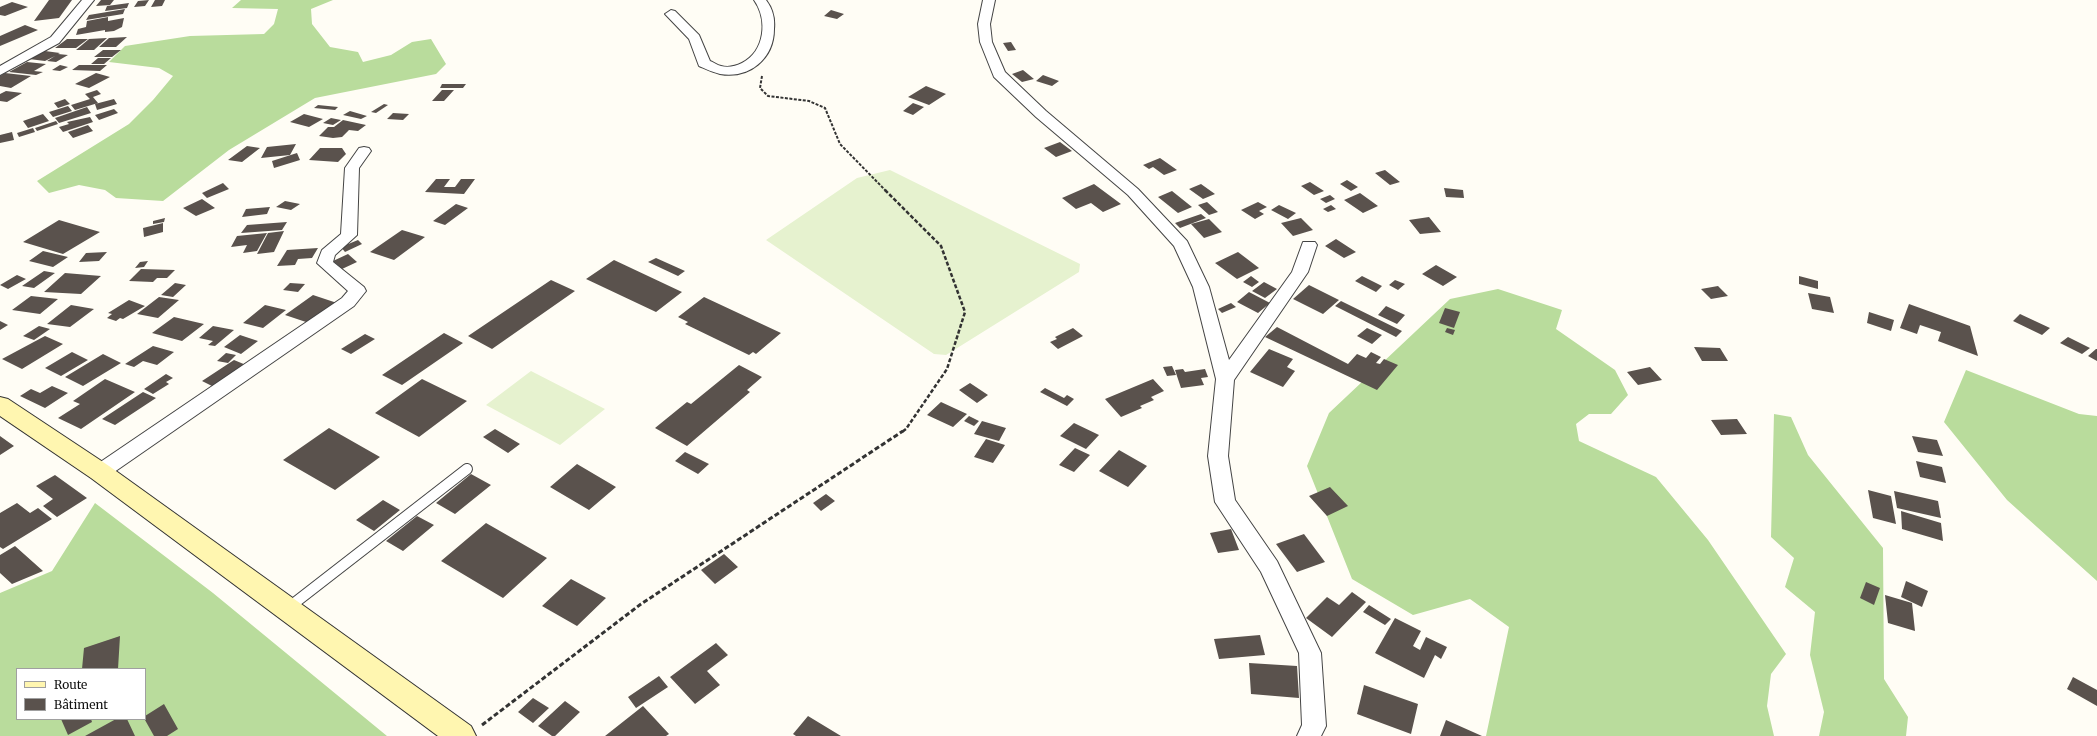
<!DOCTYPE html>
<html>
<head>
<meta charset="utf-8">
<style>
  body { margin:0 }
  #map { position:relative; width:2097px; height:736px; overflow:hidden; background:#fffdf5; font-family:Merriweather,serif }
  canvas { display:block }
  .legend { position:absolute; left:16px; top:668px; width:130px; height:52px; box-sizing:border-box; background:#fff; border:1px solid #a0a0a0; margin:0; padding:5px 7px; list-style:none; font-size:12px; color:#111 }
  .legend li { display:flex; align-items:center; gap:8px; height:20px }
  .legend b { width:20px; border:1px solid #a0a0a0 }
</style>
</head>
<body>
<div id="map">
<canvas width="2097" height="736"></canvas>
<ul class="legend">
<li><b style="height:5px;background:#fff6b0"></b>Route</li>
<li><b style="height:11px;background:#5a524d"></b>Bâtiment</li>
</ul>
</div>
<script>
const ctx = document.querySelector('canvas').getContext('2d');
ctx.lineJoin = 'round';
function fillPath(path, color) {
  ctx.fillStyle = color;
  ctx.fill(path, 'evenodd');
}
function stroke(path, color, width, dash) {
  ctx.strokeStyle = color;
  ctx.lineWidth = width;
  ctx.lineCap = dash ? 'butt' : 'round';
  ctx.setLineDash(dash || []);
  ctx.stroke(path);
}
const forest = new Path2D(`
  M241,0H333L311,9L312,24L330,47L358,52L363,62L391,55L412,42L431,39L446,64L436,74L315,98L229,150L163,201L116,198L105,190L79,185L49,193L37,181L129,124L153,100L173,76L159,68L109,62L125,46L190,36L264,34L274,24L278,9L232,8Z
  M1498,289L1562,310L1556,329L1615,370L1628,395L1611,414H1589L1576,424L1579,441L1656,477L1708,540L1786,654L1771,674L1767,706L1774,736H1486L1509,627L1470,599L1413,615L1352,579L1307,466L1329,413L1450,299Z
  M1966,370L2079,414L2097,416V581L2007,500L1944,422Z
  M1774,414L1791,417L1808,455L1883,548L1884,679L1908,717L1906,736H1819L1824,712L1810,655L1815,612L1785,587L1794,558L1771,537Z
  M95,503L213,593L387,736H0V593L52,571ZM17,669H145V719H17Z`);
const pitch = new Path2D(`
  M890,170L1080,264L1079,272L946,355L934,354L766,240L857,178Z
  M531,371L605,409L560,445L486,405Z`);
const building = new Path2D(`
  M49,0H72L59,18L34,21Z
  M101,0H114L110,5L96,6Z
  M149,0L145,6L134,7L138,1Z
  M155,0H165L162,6L151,7Z
  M12,2L28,7L5,16L0,15V7Z
  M129,3L127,8L105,11L107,6Z
  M125,9L123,14L86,20L89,15Z
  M831,10L844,14L837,19L824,16Z
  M108,17V21L124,18L122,27L114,31L105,32V30L76,35L78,29L86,27L87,21Z
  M25,25L38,30L0,46V36Z
  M127,37L116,47H99L109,38Z
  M107,38L94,50H76L89,39Z
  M67,39H88L76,48H55Z
  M1011,42L1016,50L1008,51L1003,43Z
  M103,50H121L112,57H94Z
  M45,51L60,53L58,54L68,55L56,62L47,61L55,56L45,61L29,59Z
  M98,58H111L104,64H91Z
  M27,62L46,64L34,71L43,72L36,75L9,72Z
  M60,65L68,67L60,71L52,70Z
  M79,65H107L100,71L72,70Z
  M1023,70L1034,79L1022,82L1012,74Z
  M5,73L31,76L11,88L0,86V76Z
  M96,73L110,77L89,88L75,84Z
  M1043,75L1059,81L1052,86L1036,81Z
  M442,84H466L463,88H440Z
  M926,86L946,94L929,105L908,97Z
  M97,90L101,94L93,97L98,103L75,110L71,105L90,99L85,94Z
  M442,90H454L444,101H432Z
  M6,91L22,93L7,102L0,101V94Z
  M65,99L70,104L58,108L54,103Z
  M114,99L117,104L97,110L95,104Z
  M913,103L924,107L913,115L903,111Z
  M384,104L388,105L376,113L371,112Z
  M318,105L338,107L335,110L314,108Z
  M68,106L72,111L53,117L49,112Z
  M87,107L91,113L59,123L55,118Z
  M114,109L118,113L99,120L95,115Z
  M350,111L367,116L361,119L343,115Z
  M393,113L409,114L403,120L387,119Z
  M43,114L49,121L28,128L23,121Z
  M304,114L323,119L309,127L290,122Z
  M90,117L93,122L63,132L59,127L69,124L67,122Z
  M331,118L341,120L333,125L323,123Z
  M343,120L366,125L358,131L349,130L342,137L333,138L319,136L328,127H334Z
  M56,121L58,124L37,131L35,128Z
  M88,125L93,131L73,138L68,132Z
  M33,128L35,132L19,137L17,133Z
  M12,132L14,140L0,143V135Z
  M1060,142L1072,151L1056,157L1044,148Z
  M296,144L290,155L261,158L267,147Z
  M247,146L260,148L242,162L228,160Z
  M320,148H342L346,154L338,162L309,160Z
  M297,153L300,160L274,168L272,161Z
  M1160,158L1177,170L1164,175L1153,167L1149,169L1143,165Z
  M1385,170L1400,182L1390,185L1375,173Z
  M436,179H450L444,187H455L461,179H475L464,194L425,192Z
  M1347,180L1358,187L1351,191L1340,184Z
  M1310,182L1324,191L1314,195L1301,186Z
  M223,183L229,189L207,198L202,193Z
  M1094,184L1121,204L1103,212L1091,203L1076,209L1062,198Z
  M1201,184L1215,194L1203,199L1189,189Z
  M1444,188L1463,190L1464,198L1446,197Z
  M1172,191L1192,207L1178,213L1158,197Z
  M1360,193L1378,206L1363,213L1344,200Z
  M1330,195L1335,199L1326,203L1320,199Z
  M202,199L215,208L196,216L183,208Z
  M285,201L300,204L291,210L276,207Z
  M1207,202L1218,212L1209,215L1198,205Z
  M1258,202L1267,207L1259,211L1264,214L1255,219L1241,210Z
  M456,204L468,208L445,225L433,221Z
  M1279,205L1296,213L1288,219L1271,210Z
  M1331,205L1336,209L1328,212L1323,209Z
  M270,207L267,214L242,217L246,209Z
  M1201,214L1206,218L1180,228L1175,223Z
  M1429,217L1441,232L1420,234L1409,220Z
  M165,218L164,222L153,224V221Z
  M1301,218L1313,230L1293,236L1281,223Z
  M1209,219L1222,232L1204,238L1191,224Z
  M59,220L100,232L63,254L23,242Z
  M287,222L282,230L241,233L247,225Z
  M163,223V232L144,237L143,228Z
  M402,230L425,237L394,260L370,252Z
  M284,231L274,252L257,254L268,233Z
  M267,233L257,251L243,253L247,245L231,247L237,236Z
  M1336,239L1356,252L1344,258L1325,246Z
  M358,240L362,244L345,252L341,247Z
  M318,248L312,258L298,259L295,265L277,266L287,250Z
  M43,251L68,257L53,267L29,261Z
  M107,252L99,261L79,262L86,253Z
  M1238,252L1259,268L1237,279L1215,263Z
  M348,254L357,262L342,269L333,261Z
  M656,258L685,271L678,276L648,262Z
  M614,260L682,292L656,312L586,279Z
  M148,261L144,267L135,268L140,262Z
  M1436,265L1457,277L1443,286L1422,274Z
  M141,269L175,270L167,278H157L153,282L129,281Z
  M44,271L55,273L34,288L22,286Z
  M65,273L101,276L81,294L44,292Z
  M17,275L26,279L8,289L0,285Z
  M1251,276L1259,282L1252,287L1243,282Z
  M1362,276L1382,286L1376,292L1355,281Z
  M1799,276L1818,281V289L1799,284Z
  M551,280L575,291L492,349L468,336Z
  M1395,280L1405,284L1398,290L1389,285Z
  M1264,282L1277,289L1265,298L1252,291Z
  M175,283L186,285L173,297L161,295Z
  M290,283L305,284L298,292L283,290Z
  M1309,285L1339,300L1323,314L1293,299Z
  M1718,286L1728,296L1711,299L1701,289Z
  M1249,292L1270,303L1258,313L1237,302Z
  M1808,293L1830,297L1834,313L1812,309Z
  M313,295L337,303L309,323L285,315Z
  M31,296L58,299L40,314L12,310Z
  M159,297L179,300L158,318L137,314Z
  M704,297L781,333L756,354L753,352L749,355L685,324L688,322L678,317Z
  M129,300L145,306L123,319L120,318L116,321L107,318L112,314L108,313Z
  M1341,301L1402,331L1396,337L1335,306Z
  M1231,303L1236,307L1222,313L1218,309Z
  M1909,304L1970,326L1978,356L1938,341L1941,332L1920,325L1917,334L1900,328Z
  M71,305L94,309L70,327L47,324Z
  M265,305L286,310L263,328L243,323Z
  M1386,306L1405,315L1397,324L1378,315Z
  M1445,308L1460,312L1454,328L1439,323Z
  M1869,312L1894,320L1891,331L1867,323Z
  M2020,314L2050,328L2042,335L2013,321Z
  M174,317L204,324L182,341L152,333Z
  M0,321L8,325L0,330Z
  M39,326L50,329L34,340L23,336Z
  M213,326L234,330L215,346L208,345L213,341L199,338Z
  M1277,327L1348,364L1357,354L1366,358L1371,352L1381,357L1376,363L1380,364L1384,359L1398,365L1377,390L1265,337Z
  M1073,328L1083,336L1058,349L1050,342L1057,339L1055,337Z
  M1367,328L1382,335L1372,344L1357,336Z
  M1447,328L1455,330L1453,335L1445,332Z
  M444,333L463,343L402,385L382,375Z
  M365,334L375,339L351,354L341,349Z
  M240,335L258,341L241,354L224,347Z
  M45,336L63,344L22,369L2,359Z
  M2068,337L2090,348L2082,354L2060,343Z
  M153,346L174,352L157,365L143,361L134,367L125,364Z
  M1694,347L1720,348L1728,361H1702Z
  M1269,349L1293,359L1287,367L1295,371L1283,387L1250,372Z
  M2096,349H2097V361L2088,356Z
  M72,352L88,360L61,376L45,368Z
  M226,353L236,355L228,363L217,361Z
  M103,354L121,363L83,386L65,377Z
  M234,360L246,365L214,387L202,381Z
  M739,365L762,377L747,390L750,392L687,446L655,428L687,402L691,404Z
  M1172,366L1176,375L1167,376L1163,367Z
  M1650,367L1662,380L1638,385L1627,372Z
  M1183,369L1185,372L1205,369L1208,377L1201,378L1204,385L1181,388L1175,370Z
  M166,374L173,378L166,382L169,384L153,394L144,389Z
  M105,379L135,392L81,429L58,418L80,404L73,401Z
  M422,379L467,401L419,437L375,413Z
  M1153,379L1164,391L1151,397L1154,400L1140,406L1142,408L1121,417L1105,399Z
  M970,383L988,395L977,403L959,390Z
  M52,386L68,393L45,408L20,396L31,389L40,393Z
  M1045,388L1064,398L1067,395L1074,399L1067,406L1040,392Z
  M143,392L156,398L115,425L102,419Z
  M941,402L967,414L953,427L927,415Z
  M969,416L979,421L974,426L964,421Z
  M1737,419L1747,434L1721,435L1711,420Z
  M982,421L1006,428L999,441L974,434Z
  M1074,423L1099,435L1086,449L1060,436Z
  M329,428L380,457L335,490L283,460Z
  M495,429L520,444L508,453L483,437Z
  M0,436L14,446L0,455Z
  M1912,436L1937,440L1943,456L1918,452Z
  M986,439L1005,445L993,463L974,457Z
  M1075,448L1090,455L1074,472L1059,465Z
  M1119,450L1147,466L1128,487L1099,471Z
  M685,452L709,464L698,474L675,461Z
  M1916,461L1942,467L1946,483L1920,477Z
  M577,464L616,487L589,510L550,487Z
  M471,474L491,485L455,514L436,503Z
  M55,475L87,498L57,517L43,506L53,499L36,486Z
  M1330,487L1348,506L1327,516L1309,496Z
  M1868,490L1891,496L1896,524L1873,518Z
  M1894,491L1938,501L1941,518L1897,508Z
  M826,494L835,501L821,511L813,503Z
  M383,500L400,510L374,531L356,520Z
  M17,503L30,513L38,508L52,519L3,549L0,547V513Z
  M1901,511L1941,523L1943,541L1902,529Z
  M417,516L434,525L403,551L386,541Z
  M486,523L547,558L503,598L441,561Z
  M1231,529L1239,550L1218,553L1210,533Z
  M1304,534L1325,562L1297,572L1276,544Z
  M15,546L43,571L12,584L0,573V555Z
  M724,554L738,567L715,584L701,570Z
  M571,579L606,598L577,626L542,606Z
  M1906,581L1928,591L1922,607L1901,597Z
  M1866,582L1880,588L1874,605L1860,598Z
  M1352,592L1366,602L1332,637L1306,618L1327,597L1339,605Z
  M1885,595L1912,603L1915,631L1888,623Z
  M1369,605L1391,619L1385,625L1363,612Z
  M1395,618L1421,631L1413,646L1420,650L1426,637L1447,647L1441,659L1435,655L1424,678L1375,653Z
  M1260,635L1265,655L1219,659L1214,639Z
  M120,636L118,669H82L84,648Z
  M716,643L728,655L707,671L720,685L695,704L670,677Z
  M1249,663L1297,666L1299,698L1251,694Z
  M659,676L668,687L636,708L628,697Z
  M2073,677L2097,690V706L2067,689Z
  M1364,685L1418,704L1411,734L1357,714Z
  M533,698L549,708L533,723L518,712Z
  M565,701L580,712L555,736H552L538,726Z
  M164,704L178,729L167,736H154L145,720V716Z
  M643,706L669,734L666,736H605Z
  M808,716L841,736H796L793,734Z
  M61,719H91L92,722L68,735Z
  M116,719H127L135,736H85Z
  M1446,720L1482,736H1440Z`);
const pathFar2 = new Path2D(`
  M762,76L760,88L768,96L809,101L825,108L840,144L886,191`);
const pathFar1 = new Path2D(`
  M885,190L941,246L965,312L947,369L906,429L902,432`);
const path = new Path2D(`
  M482,725L641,604L903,431`);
const lane = new Path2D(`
  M288,608L467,469`);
const street = new Path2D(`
  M82,0H94L59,43L0,75V66L51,37Z
  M754,0H766C773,9 775,19 774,29C774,59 749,79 720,74C712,72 706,69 699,66L689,39L665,14L671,10L675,11L699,35L710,61C713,62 717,65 721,66C728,68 736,66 742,63C765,51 768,20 754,0Z
  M983,0H995L990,24L992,42L1005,72L1046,111L1138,189L1187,241L1209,287L1229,360L1292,272L1303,242H1315L1317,245L1308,272L1234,380L1228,456L1235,500L1277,561L1321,653L1326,726L1321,736H1297L1302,725L1299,653L1261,572L1215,502L1208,456L1216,379L1193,287L1174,246L1128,195L1036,117L994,77L980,42L978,24Z
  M364,147L369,148L371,151L359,168L357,235L335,255L333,262L364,287L366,291L354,306L107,477L100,479L93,477L90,472L93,467L342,298L348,291L317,263L322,250L341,234L345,168L359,148Z`);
const secondary = new Path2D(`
  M0,397L8,399L109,466L471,726L476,736H438L91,478L0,416Z`);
fillPath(forest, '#b9dc9c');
fillPath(pitch, '#e6f2cf');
fillPath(building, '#5a524d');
stroke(lane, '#444', 12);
stroke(street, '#444', 2);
stroke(secondary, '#333', 2);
stroke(pathFar2, '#333', 2, [3, 1.5]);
stroke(pathFar1, '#333', 2.5, [4, 2]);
stroke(path, '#333', 3, [5, 2.5]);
stroke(lane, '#fff', 10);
fillPath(street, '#fff');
fillPath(secondary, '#fff6b0');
</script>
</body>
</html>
